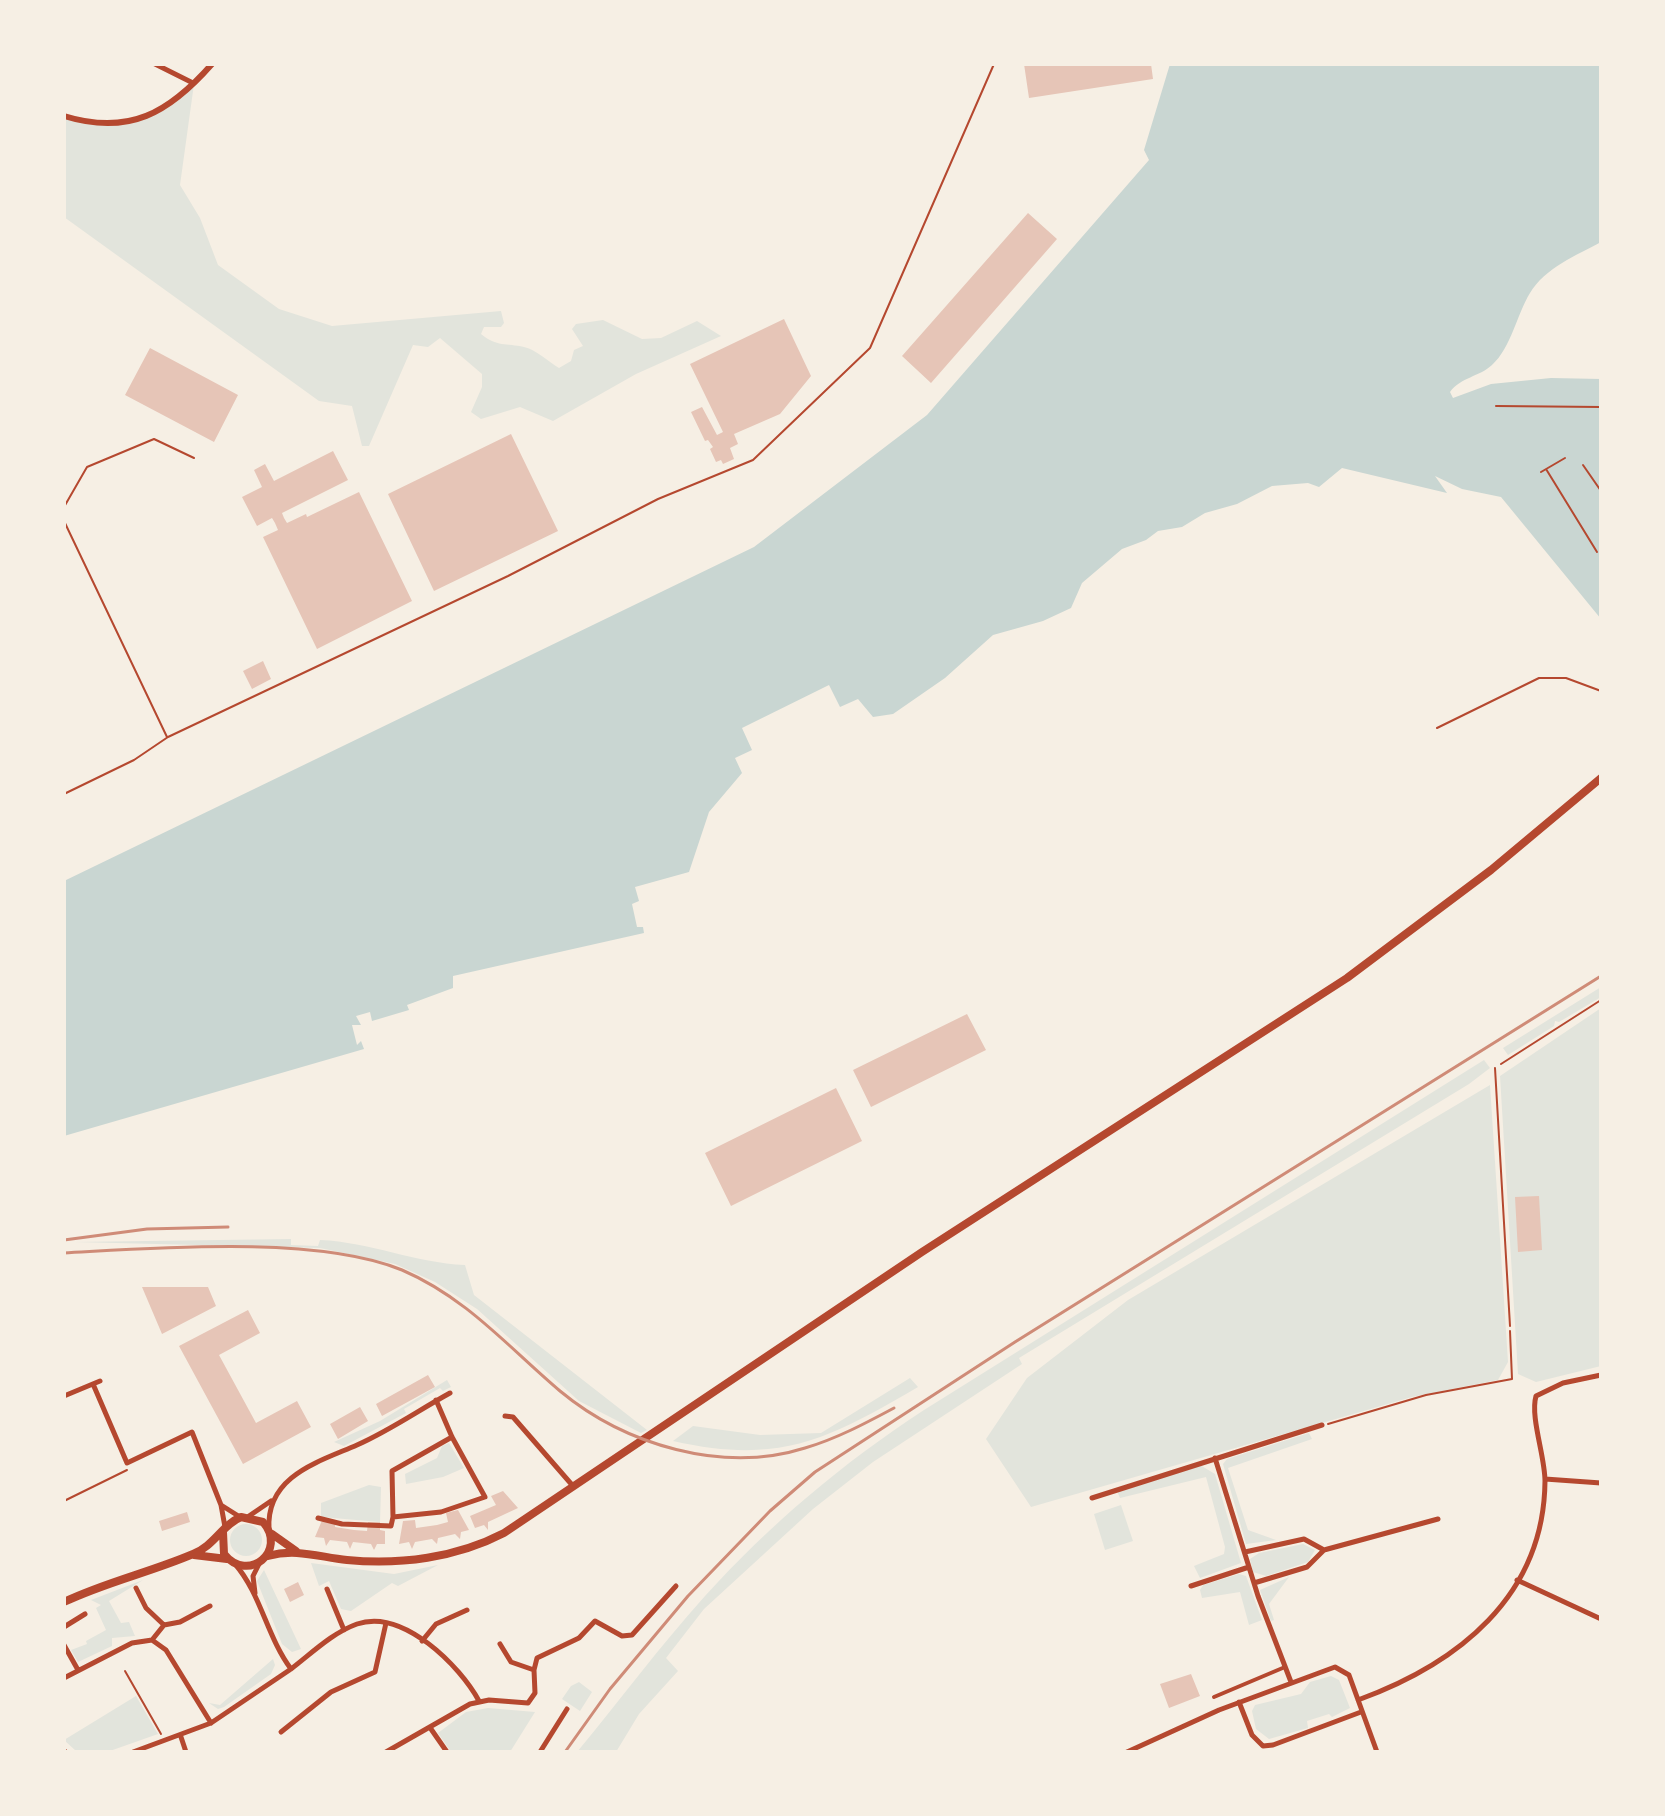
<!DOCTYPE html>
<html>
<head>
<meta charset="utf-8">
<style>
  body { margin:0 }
  #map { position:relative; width:1665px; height:1816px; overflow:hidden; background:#f6efe4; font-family:"Nunito Sans",sans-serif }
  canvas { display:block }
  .frame { position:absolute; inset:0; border:66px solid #f6efe4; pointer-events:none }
</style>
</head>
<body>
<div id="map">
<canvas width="1665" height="1816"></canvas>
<div class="frame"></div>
</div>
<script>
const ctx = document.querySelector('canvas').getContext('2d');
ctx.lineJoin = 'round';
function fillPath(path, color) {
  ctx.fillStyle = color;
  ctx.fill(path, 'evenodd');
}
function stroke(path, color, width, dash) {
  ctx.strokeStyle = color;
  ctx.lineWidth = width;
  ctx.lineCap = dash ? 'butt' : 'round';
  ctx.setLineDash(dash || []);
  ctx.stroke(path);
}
const green = new Path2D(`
  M194,84L180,185L200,218L218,265L279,309L332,326L501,311L504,323L501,327H484L481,334C497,347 506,343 524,347C535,349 549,362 559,368L571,361L574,350L583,346L572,329L576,324L603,320L642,339L661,338L697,321L721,336L636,374L553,421L520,407L481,419L471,412L482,387V374L440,338L428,347L413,345L369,446H362L352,406L319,401L64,217V117C132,130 139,123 194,84Z
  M1601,987V997L1559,1022L1555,1021L1554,1026L1508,1055L1503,1048Z
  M1601,1008V1366L1536,1382L1518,1374L1500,1076Z
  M1484,1060L1490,1068L1469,1084L1019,1358L1022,1364L873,1462L813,1509L704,1609L666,1658L678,1671L639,1714L616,1752H577C620,1700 660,1646 705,1596C770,1524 843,1463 924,1410Z
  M1490,1085L1508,1362L1498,1380L1412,1397L1031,1507L986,1439L1027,1378L1128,1300Z
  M291,1239V1245L318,1246L320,1240C370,1242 415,1263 465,1265L474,1295L647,1430L641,1433L579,1401L477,1309L435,1282L395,1264L320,1248L75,1242Z
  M910,1378L918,1387C827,1440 780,1465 673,1441L693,1426L760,1435L821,1433Z
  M447,1380L451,1387L443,1391L440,1388L404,1409L406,1413L344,1446L334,1442L380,1421Z
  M1309,1433L1312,1439L1228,1468L1248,1530L1276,1540L1246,1544L1223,1464L1227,1459Z
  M449,1443L464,1468L443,1477L406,1484L405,1474L437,1458L442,1446Z
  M1200,1465L1215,1474L1241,1563L1200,1578L1194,1566L1224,1554L1225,1547L1206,1477L1120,1498L1117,1491Z
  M369,1485L381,1487L380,1522L321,1517V1503Z
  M1121,1505L1133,1541L1105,1550L1094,1514Z
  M230 1540a16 16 0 1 1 32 0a16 16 0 1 1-32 0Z
  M1303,1544L1315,1550L1308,1562L1266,1576L1253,1572L1250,1559L1259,1553Z
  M311,1563L394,1574L438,1565L398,1586L392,1583L351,1611L341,1609L329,1581L319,1586Z
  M264,1570L301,1649L292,1652L282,1644L257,1581Z
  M1239,1574L1246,1576L1262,1620L1249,1625L1240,1592L1202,1598L1200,1590L1203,1585Z
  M1289,1577L1269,1604L1274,1620L1271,1621L1260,1590Z
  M143,1580L109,1601L121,1623L129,1622L135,1636L112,1638V1646L78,1662L71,1650L87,1644L86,1641L106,1630L96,1608L101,1605L91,1600Z
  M273,1659L275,1665L271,1674L224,1707L218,1709L209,1703L220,1705Z
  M1331,1676L1339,1680L1350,1708L1332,1717L1329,1714L1307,1721L1308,1728L1269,1739L1256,1729L1252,1711L1255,1705L1301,1694L1310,1682Z
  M579,1682L592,1692L580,1711L562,1699L571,1686Z
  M136,1696L158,1734L107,1752L76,1751L64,1740Z
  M488,1708L535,1712L510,1752H451L438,1733L466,1712Z`);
const water = new Path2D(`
  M1170,64H1601V242C1577,255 1545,268 1530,293C1517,314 1511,348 1492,365C1479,377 1461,377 1450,392L1453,398L1491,384L1551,378L1601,379V619L1501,497L1462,489L1435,476L1447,493L1342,468L1319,487L1308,483L1272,486L1237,504L1205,513L1182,527L1158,531L1146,540L1122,549L1082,583L1071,608L1043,621L993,635L945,678L893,714L873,717L858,699L840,707L829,685L742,728L752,750L735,758L742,773L709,812L689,872L635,887L639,901L632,904L637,927H643L644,933L453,976V988L407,1005L409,1010L372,1021L370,1012L356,1016L361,1025H352L357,1045L361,1041L364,1049L64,1136V881L754,547L927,415L1149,160L1144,150Z`);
const building = new Path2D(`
  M1024,64H1151L1153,79L1029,98Z
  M1028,213L1057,239L931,383L902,356Z
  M784,319L811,376L780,414L734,434L738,444L730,448L734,459L723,464L721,460L716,462L710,449L713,447L708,440L705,441L691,412L702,407L717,435L723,432L690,364Z
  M150,348L238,395L214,442L125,395Z
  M511,434L558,531L434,591L388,494Z
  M333,451L348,480L282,513L284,518L287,523L306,514L307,517L359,492L412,601L317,649L263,537L278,530L275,523L272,518L257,526L242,497L262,487L254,470L265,464L274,481Z
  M263,661L271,679L252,689L243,671Z
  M967,1014L986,1050L871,1107L853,1070Z
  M836,1088L862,1141L731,1206L705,1153Z
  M1539,1196L1542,1250L1518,1252L1515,1197Z
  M142,1287H208L216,1306L162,1334Z
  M248,1310L260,1333L219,1355L256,1423L297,1401L311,1427L243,1464L179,1346Z
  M428,1375L435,1387L382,1416L376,1404Z
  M360,1407L368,1421L338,1439L330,1424Z
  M503,1491L518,1508L488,1522V1530L484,1525L475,1528L470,1516L496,1505L491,1496Z
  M458,1510L469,1530L461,1532L460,1539L455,1534L438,1538L437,1544L432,1539L415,1542L412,1549L409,1542L399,1544L403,1521L415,1520L416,1528L437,1525L448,1522L446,1513Z
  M187,1512L190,1522L162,1531L159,1521Z
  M323,1518L336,1520L335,1527L354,1530L367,1531L368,1522H380V1530L385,1531V1544H377L374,1550L371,1544L353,1542L350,1549L347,1542L330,1540L326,1546L324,1538L315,1537Z
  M298,1582L304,1595L290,1602L284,1589Z
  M1191,1674L1200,1696L1169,1708L1160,1684Z`);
const path = new Path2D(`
  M1496,406L1601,407
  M1583,465L1601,491
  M1546,469L1597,552
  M1541,472L1565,458
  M1501,1064L1601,1000
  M1328,1424L1426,1395L1512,1379L1510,1331
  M64,1501L127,1470
  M125,1671L161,1734`);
const service = new Path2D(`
  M64,507L87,467L154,439L194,458
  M64,521L167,737
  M1437,728L1539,678H1566L1601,691
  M64,794L134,760L168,737L508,576L658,499L753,460L870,348L994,64
  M1495,1068L1510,1326`);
const pedestrian = new Path2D(`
  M1214,1697L1285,1667`);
const minor = new Path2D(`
  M155,64L193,83
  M93,1384L127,1463L192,1432L221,1505
  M64,1396L100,1381
  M505,1416L513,1417L573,1486
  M1215,1458L1258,1596L1291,1682
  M1545,1479L1601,1483
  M1092,1498L1322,1425
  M249,1516L271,1501
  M393,1517L392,1471L452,1437
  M318,1518L342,1524L391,1526L393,1517L441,1512L485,1497L452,1437L436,1400
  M225,1527L221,1505L240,1517
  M269,1529C266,1476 318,1462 357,1445C389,1431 419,1410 450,1393
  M1324,1550L1438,1519
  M1245,1552L1304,1539L1324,1550L1307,1567L1254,1583
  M1517,1580L1601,1619
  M1191,1586L1249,1567
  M136,1588L146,1608L164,1625L152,1640
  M327,1589L344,1630
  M255,1593L253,1576L259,1564
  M164,1625L180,1622L210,1606
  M64,1627L85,1614
  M422,1641L436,1624L467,1610
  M500,1644L511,1662L534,1670
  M64,1645L78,1670
  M291,1669C312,1653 332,1633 357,1624C403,1608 460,1666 479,1701
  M64,1678L132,1643L152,1640L166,1650L211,1723
  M1358,1700C1457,1664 1544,1597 1545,1481C1545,1456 1530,1417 1536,1396L1563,1383L1601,1375
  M1239,1702L1252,1735L1263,1746L1273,1745L1361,1712
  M431,1729L447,1752
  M281,1732L331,1692L375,1672L386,1623
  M181,1737L186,1752
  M133,1752L211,1723L291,1669C267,1637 261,1594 235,1564
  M386,1752L470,1704L489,1700L528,1703L535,1693L534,1670L537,1658L579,1638L595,1621L622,1636L632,1635L676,1586
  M540,1752L567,1709
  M1127,1752L1219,1710L1335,1667L1349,1675L1377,1752`);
const tertiary = new Path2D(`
  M64,116C129,136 169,113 212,64
  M64,1751L65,1752`);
const primary = new Path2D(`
  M272,1534L296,1551
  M194,1555L227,1559
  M268,1556C296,1548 319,1557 347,1560C400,1565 456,1558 504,1533L922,1252L1347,978L1491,870L1601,778
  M64,1602C106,1582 151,1572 193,1554C214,1546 222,1525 241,1517L263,1522C288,1551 248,1584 224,1554L223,1532`);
const rail = new Path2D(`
  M64,1240L147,1229L228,1227
  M64,1253C157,1248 317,1235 402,1270C467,1298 508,1347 560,1391C625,1445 723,1474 805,1448C836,1439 866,1423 894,1408
  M565,1752L610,1689L688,1596L770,1511L815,1472L1015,1342L1601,976`);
fillPath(green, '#e2e4dc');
fillPath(water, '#c9d6d2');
fillPath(building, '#e6c5b7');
stroke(path, '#b5482f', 2);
stroke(service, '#b5482f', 2);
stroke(pedestrian, '#b5482f', 4);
stroke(minor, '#b5482f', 5);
stroke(tertiary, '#b5482f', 6);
stroke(primary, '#b5482f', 8);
stroke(rail, '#cf8b77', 3);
</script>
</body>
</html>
